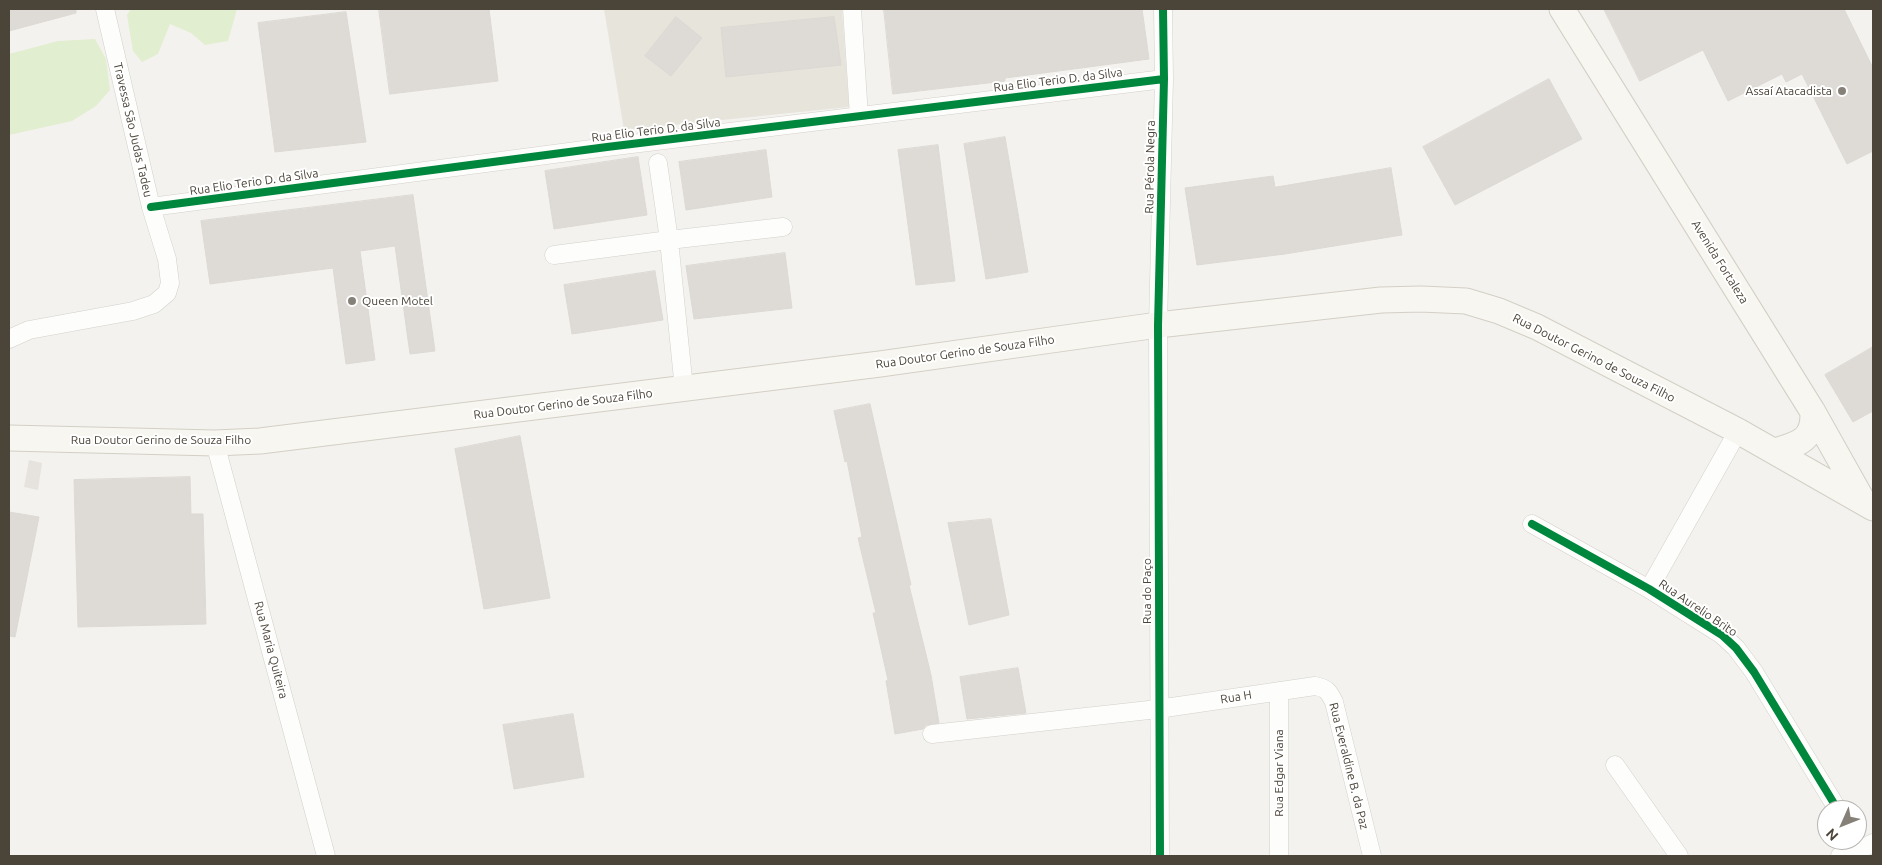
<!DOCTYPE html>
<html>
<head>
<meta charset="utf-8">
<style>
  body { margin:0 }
  #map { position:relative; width:1882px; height:865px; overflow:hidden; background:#f4f2ee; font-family:Ubuntu,sans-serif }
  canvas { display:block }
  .frame { position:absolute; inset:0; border:10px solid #4b4439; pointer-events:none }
  .north { position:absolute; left:1817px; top:800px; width:50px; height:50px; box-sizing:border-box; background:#fff; border:1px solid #b7b4b0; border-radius:50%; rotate:226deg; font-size:14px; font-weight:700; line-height:20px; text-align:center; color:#4b4439 }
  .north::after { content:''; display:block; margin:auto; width:18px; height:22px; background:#868178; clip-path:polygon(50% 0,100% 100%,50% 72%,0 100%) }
</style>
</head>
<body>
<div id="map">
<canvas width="1882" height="865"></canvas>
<div class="frame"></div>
<div class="north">N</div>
</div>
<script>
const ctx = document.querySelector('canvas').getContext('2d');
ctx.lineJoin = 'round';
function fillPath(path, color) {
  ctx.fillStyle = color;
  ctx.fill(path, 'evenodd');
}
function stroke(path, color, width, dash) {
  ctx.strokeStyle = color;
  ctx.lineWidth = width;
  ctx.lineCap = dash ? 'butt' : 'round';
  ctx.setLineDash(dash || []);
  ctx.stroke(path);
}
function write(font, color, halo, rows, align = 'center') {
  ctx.font = font + ' Ubuntu,sans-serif';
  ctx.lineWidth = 4;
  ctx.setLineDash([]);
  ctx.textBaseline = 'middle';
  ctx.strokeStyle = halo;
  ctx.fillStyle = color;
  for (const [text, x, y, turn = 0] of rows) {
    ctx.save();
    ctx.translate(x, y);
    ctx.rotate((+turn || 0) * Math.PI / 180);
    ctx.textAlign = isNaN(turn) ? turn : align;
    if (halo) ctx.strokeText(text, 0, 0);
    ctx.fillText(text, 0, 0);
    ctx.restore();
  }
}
const residential = new Path2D(`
  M604,9H842L849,107L624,130Z`);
const green = new Path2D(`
  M131,9H237L228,41L205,45L191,33L170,24L158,54L142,62L133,51L127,15Z
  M95,39L106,59L110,90L96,106L72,121L9,135V54L58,41Z`);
const parking = new Path2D(`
  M29,460L42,463L38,490L24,487Z`);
const building = new Path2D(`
  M9,9H76V13L9,31Z
  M379,9H489L498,81L390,94Z
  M884,9H1142L1149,59L1005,78V81L893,94Z
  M1604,9H1844L1873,68V151L1847,164L1802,74L1786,82L1782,74L1728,101L1703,50L1640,81Z
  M346,12L366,142L275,152L258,23Z
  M676,17L702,38L671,76L645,56Z
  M834,17L841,65L726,77L721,28Z
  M1549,79L1582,139L1455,205L1423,147Z
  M1005,137L1028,272L986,279L964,144Z
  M938,145L955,281L916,285L898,150Z
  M766,150L772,197L686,210L679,162Z
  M638,157L647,215L554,229L545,171Z
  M1391,168L1402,235L1285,254L1197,265L1185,188L1273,176L1275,187Z
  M413,195L435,351L410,354L395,246L360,251L375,360L346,364L333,268L210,284L201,221Z
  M785,253L792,308L694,319L686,266Z
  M655,271L663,320L572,334L564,285Z
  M1873,347V411L1853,422L1825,375Z
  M870,404L911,585H909L931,675L939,723L926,725L923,729L895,734L886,681L888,680L873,613H876L858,538L862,537L847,461L845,462L834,411Z
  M520,436L550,598L484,609L455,449Z
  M190,477L191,514H203L206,624L78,627L74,480Z
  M9,512L39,517L15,637L9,636Z
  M991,519L1009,615L969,625L948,523Z
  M1018,668L1026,713L967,719L960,677Z
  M573,714L584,777L514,789L503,725Z`);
const minor = new Path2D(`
  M852,9L859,116
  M658,163L669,240L684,389
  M151,207L607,147L1164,79
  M554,255L669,240L783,227
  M9,339L29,330L133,311L154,304L167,293L170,283L167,259L151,207L105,9
  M215,443L326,856
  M1532,524L1649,589L1722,635L1736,648L1754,672L1838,810
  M1649,589L1738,431
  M1279,691V856
  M932,734L1158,709L1315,686C1327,688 1329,692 1334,702L1372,856
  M1615,765L1679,856
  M1160,856L1158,325L1164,79L1163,9
  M1840,856L1861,849L1873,843`);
const secondary = new Path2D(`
  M1562,9L1813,412L1863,501
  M9,438L215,443L260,441L880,364L1158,325L1381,300L1421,299L1466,301L1499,311L1537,327L1738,431L1873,508
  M1775,451C1799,444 1814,440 1813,412`);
const cycleway = new Path2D(`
  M151,207L607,147L1164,79
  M1532,524L1649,589L1722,635L1736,648L1754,672L1838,810
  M1160,856L1158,325L1164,79L1163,9`);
const markers = [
  [1842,91,5,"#868178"],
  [352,301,5,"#868178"]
];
const streetNames = [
  ["Rua Elio Terio D. da Silva",1058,80,-7],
  ["Travessa São Judas Tadeu",133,130,77],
  ["Rua Elio Terio D. da Silva",656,130,-7],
  ["Rua Pérola Negra",1150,167,-89],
  ["Rua Elio Terio D. da Silva",254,182,-8],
  ["Avenida Fortaleza",1720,262,58],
  ["Rua Doutor Gerino de Souza Filho",965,352,-8],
  ["Rua Doutor Gerino de Souza Filho",1594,358,27],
  ["Rua Doutor Gerino de Souza Filho",563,404,-7],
  ["Rua Doutor Gerino de Souza Filho",161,440],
  ["Rua do Paço",1147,591,-90],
  ["Rua Aurelio Brito",1698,608,34],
  ["Rua Maria Quiteira",271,650,75],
  ["Rua H",1236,697,-9],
  ["Rua Everaldine B. da Paz",1349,766,76],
  ["Rua Edgar Viana",1279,773,-90]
];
const poiNames = [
  ["Assaí Atacadista",1832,91],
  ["Queen Motel",362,301,"left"]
];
fillPath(residential, '#e7e4dc');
fillPath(green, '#e1eecf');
fillPath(parking, '#e6e3df');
fillPath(building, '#dedbd6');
stroke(building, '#dcd9d4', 1);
stroke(minor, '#d2d0cb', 19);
stroke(secondary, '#d3cfc5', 27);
stroke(minor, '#fdfdfc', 18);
stroke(secondary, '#f7f6f1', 25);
stroke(cycleway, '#00873e', 8);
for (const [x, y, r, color] of markers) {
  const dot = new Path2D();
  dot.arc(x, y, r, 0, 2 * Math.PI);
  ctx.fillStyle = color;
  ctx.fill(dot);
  stroke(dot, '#fff', 2);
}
write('12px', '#4b4439', '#fff', streetNames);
write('12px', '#4b4439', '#fff', poiNames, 'right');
</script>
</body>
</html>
